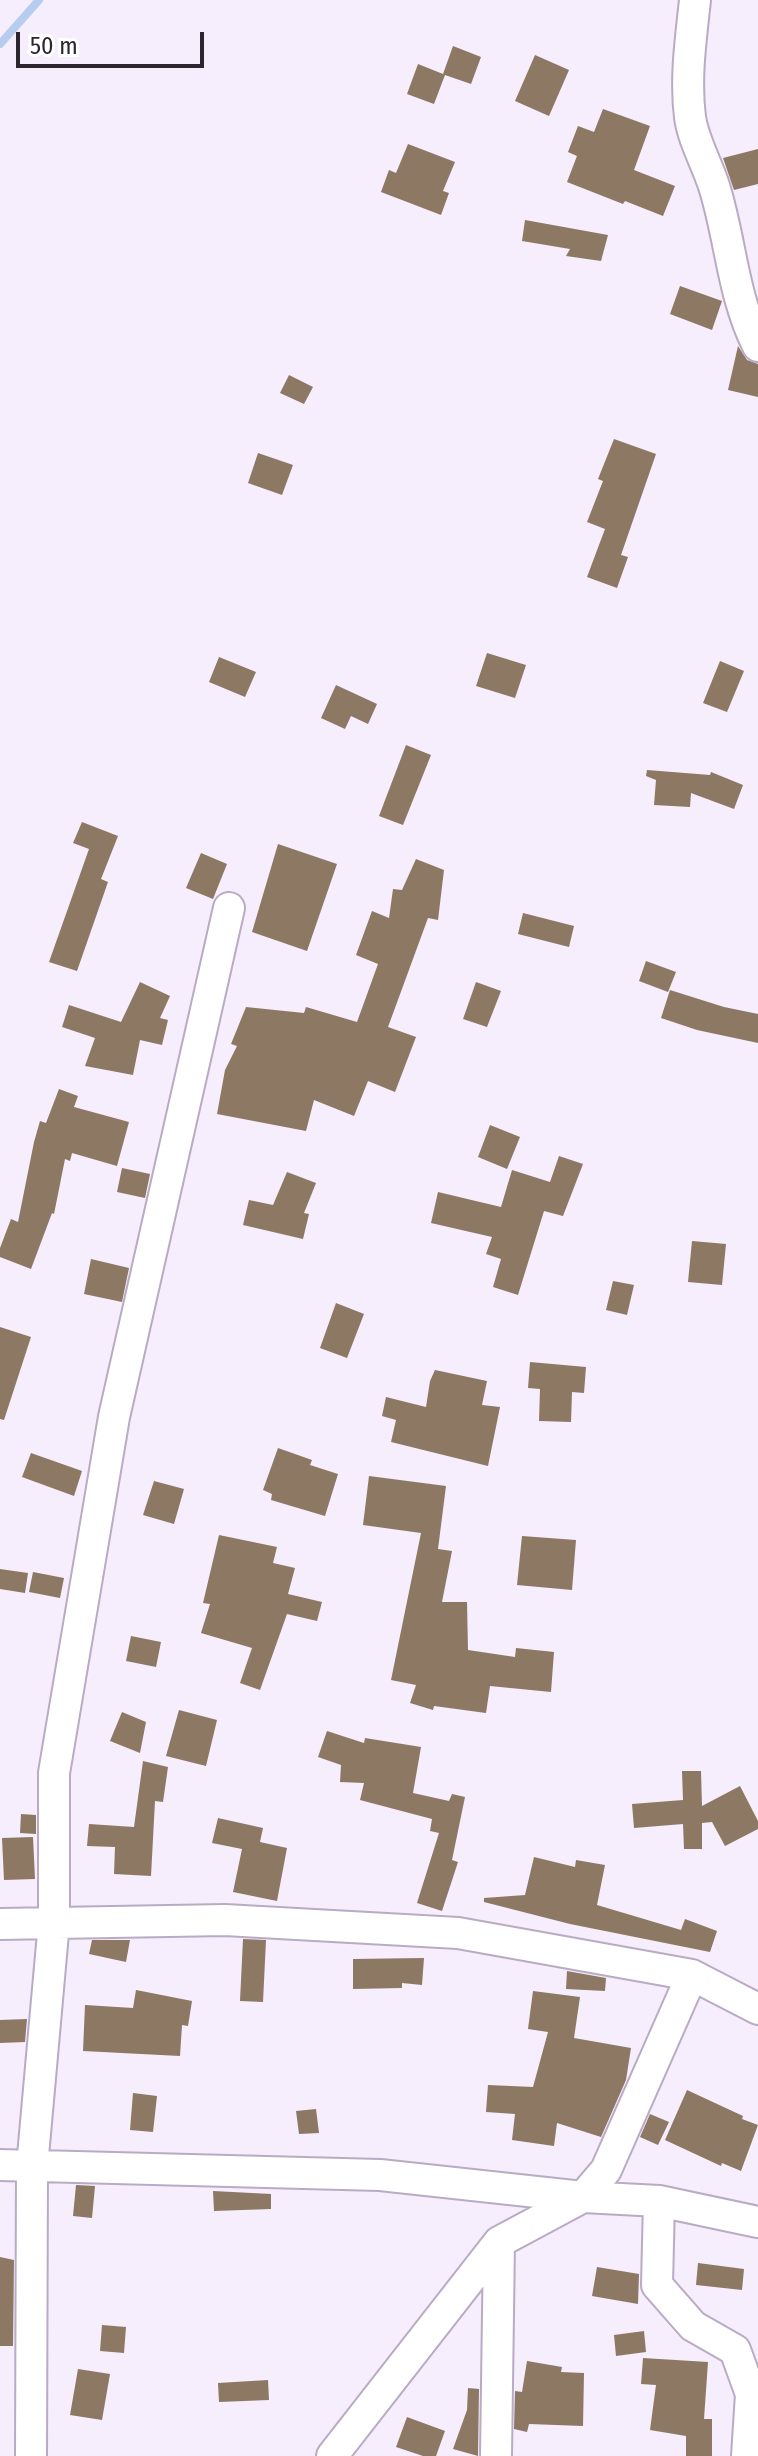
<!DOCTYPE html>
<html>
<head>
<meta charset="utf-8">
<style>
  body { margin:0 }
  #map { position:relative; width:758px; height:2456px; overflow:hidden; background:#f6edfd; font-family:"Fira Sans Condensed",sans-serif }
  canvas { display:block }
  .scale { position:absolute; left:16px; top:32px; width:188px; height:36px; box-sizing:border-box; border:4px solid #2b252f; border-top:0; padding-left:10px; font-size:24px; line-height:28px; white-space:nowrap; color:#2b252f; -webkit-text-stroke:6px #fff; paint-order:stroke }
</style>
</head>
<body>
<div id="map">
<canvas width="758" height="2456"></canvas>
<div class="scale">50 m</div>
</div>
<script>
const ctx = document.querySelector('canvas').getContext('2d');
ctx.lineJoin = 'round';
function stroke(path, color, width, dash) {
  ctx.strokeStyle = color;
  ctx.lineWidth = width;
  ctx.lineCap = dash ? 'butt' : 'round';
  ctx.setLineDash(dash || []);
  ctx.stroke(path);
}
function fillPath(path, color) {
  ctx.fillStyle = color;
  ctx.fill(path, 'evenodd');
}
const stream = new Path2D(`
  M0,44L39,0`);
const building = new Path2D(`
  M453,46L481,57L471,84L445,75L434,104L407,94L418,64L443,74Z
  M535,55L569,70L549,116L515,101Z
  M603,109L650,126L634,170L675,186L663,216L625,201L623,204L567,182L577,156L568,152L578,126L594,132Z
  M408,144L455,162L443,191L449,193L441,215L381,192L389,170L396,173Z
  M758,149V184L734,190L723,158Z
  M525,220L608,235L601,261L566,256L570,249L522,241Z
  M680,286L722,301L712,330L670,314Z
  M738,346L747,360L758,364V397L728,390Z
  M289,375L313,387L304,404L280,393Z
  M614,439L656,454L621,555L628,557L617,588L587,577L605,529L587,522L603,481L598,479Z
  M258,453L293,465L282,495L248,483Z
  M487,653L526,665L515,698L476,686Z
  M219,657L256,672L245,697L209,682Z
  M720,661L744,671L727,712L703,703Z
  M336,685L377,704L368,724L351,716L345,729L321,718Z
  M406,745L431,755L403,825L379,816Z
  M647,770L710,775L711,772L743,785L734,809L691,793L690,807L654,805L656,780L646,776Z
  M82,822L118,836L101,879L108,882L77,971L49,962L89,849L73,843Z
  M278,844L337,864L307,951L252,932Z
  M201,853L227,864L213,899L186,888Z
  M416,859L444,870L438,920L428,918L388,1027L416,1037L395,1092L368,1081L354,1116L314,1100L306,1131L217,1114L225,1070L237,1046L231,1044L246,1007L304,1013L306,1007L357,1022L378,964L356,955L372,911L389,918L393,889L402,890Z
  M523,913L574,926L569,947L518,934Z
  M646,961L676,972L668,992L639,981Z
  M140,982L170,996L160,1018L168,1020L162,1045L140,1040L133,1075L85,1066L95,1038L62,1027L69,1005L121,1022Z
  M476,982L501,991L487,1027L463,1019Z
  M670,990L724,1007L758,1014V1043L697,1030L661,1018Z
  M59,1089L78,1096L74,1107L129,1122L117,1166L72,1153L70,1161L65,1159L54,1214L52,1213L31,1269L0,1257V1248L11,1219L18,1222L34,1142L40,1121L46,1123Z
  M490,1125L520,1137L507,1169L478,1157Z
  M559,1156L583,1164L563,1216L544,1211L518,1295L493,1287L501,1259L486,1254L492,1237L431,1223L438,1192L501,1207L512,1170L550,1182Z
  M122,1168L150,1174L145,1198L117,1192Z
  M287,1172L316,1183L304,1213L309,1214L303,1239L243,1225L249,1200L273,1205Z
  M692,1241L726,1244L722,1285L688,1282Z
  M91,1259L129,1268L122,1302L84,1294Z
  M613,1281L634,1285L627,1315L606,1310Z
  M336,1303L364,1314L347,1358L320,1348Z
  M0,1327L31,1337L4,1420L0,1419Z
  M530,1362L586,1367L584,1393L572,1392L571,1422L539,1421L540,1389L528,1388Z
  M435,1370L487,1381L482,1405L500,1407L488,1466L391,1442L396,1420L382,1416L386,1397L426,1407L430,1381Z
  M278,1448L312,1460L310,1465L338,1474L325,1516L271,1500L272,1494L263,1490Z
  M31,1453L82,1471L74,1496L22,1477Z
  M369,1476L446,1486L438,1549L452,1551L442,1602H467L468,1650L515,1657L516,1648L554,1652L551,1692L490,1686L486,1713L434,1706L433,1710L410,1703L416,1685L391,1680L421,1533L363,1525Z
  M154,1481L184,1489L174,1524L143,1515Z
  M219,1535L277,1547L273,1563L295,1568L288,1594L322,1602L317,1621L287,1614L260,1690L240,1683L252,1648L201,1633L210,1604L203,1603Z
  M522,1536L576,1540L572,1590L517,1585Z
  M0,1569L28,1573L25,1593L0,1589Z
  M33,1572L64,1578L60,1598L29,1592Z
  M131,1636L161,1642L156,1667L126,1661Z
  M179,1710L217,1720L206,1766L166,1756Z
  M122,1712L146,1722L140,1753L110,1741Z
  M327,1731L364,1743L365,1738L421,1747L413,1793L449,1801L452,1794L465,1797L452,1860L458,1862L442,1911L417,1903L439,1833L430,1831L432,1819L360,1800L364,1783L340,1782L341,1765L318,1757Z
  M143,1761L168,1767L163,1802L155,1801L151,1876L114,1874L115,1847L87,1846L89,1824L134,1827Z
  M682,1771H701L702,1806L740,1786L758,1821V1829L725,1846L712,1822L702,1823V1849H684L683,1824L634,1828L632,1804L683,1800Z
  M21,1814L36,1815V1834L20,1833Z
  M218,1818L263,1828L260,1842L287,1848L277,1901L233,1892L242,1849L212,1843Z
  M33,1837L35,1879L4,1880L2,1838Z
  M534,1857L575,1867L576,1860L605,1865L597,1905L681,1930L685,1919L717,1931L710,1952L570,1924L484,1902V1898L525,1895Z
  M243,1939L266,1940L263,2002L240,2001Z
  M92,1940H130L126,1962L89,1954Z
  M424,1958L422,1985L402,1983V1988L353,1989V1959Z
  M567,1971L606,1978L605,1991L566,1989Z
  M136,1990L192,2001L188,2026L182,2025L180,2056L83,2051L85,2005L133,2008Z
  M533,1991L580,1997L574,2038L631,2048L626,2080L601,2137L557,2123L554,2146L512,2140L515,2114L486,2112L488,2085L533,2087L548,2032L528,2029Z
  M27,2019L25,2042L0,2043V2020Z
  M687,2090L743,2116L742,2119L758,2125L741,2171L722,2163L721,2166L665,2140Z
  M133,2093L157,2096L153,2132L130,2130Z
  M316,2109L319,2133L299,2134L296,2111Z
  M650,2114L669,2122L658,2145L640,2137Z
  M76,2185L95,2186L92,2218L73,2216Z
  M213,2191L271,2194V2209L214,2211Z
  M0,2257L14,2260L13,2346H0Z
  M698,2263L744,2269L742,2290L696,2285Z
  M597,2267L639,2274L638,2304L592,2296Z
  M102,2325L126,2327L124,2353L100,2351Z
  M644,2331L646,2352L616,2356L614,2335Z
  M643,2358L708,2362L704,2419H712V2456H686V2436L650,2430L656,2385L641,2384Z
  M527,2361L562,2367L561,2372L584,2373L583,2426L529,2424L527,2432L514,2429L515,2391L522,2392Z
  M78,2369L110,2374L102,2420L70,2415Z
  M268,2380L269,2400L219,2402L218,2383Z
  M468,2388L479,2389L478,2456L453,2449L467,2410Z
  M407,2417L445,2431L436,2456H423L396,2447Z`);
const minor = new Path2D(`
  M695,0C691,38 685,78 690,117C693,140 707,164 714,186C731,240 732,294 758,346
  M0,1924L225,1920L458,1933L692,1975L758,2009
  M0,2165L380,2175L583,2197L659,2201L758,2222
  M659,2201L657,2285L693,2326L735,2350L751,2394L747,2456
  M31,2456L32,2167L54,1922V1773L114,1417L229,908
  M332,2456L499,2242L583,2197L606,2170L692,1975
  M496,2456L499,2242`);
stroke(stream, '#b6cdf0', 8);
fillPath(building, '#8d7864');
stroke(minor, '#b9abc4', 34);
stroke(minor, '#fff', 30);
</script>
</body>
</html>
